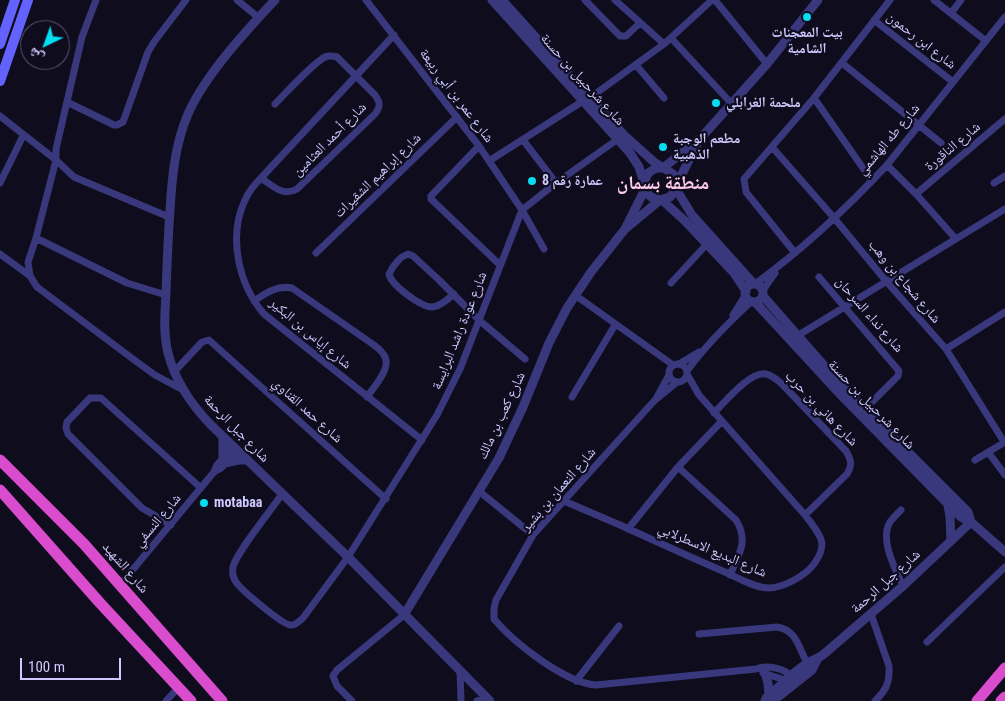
<!DOCTYPE html>
<html>
<head>
<meta charset="utf-8">
<style>
  body { margin:0 }
  #map { position:relative; width:1005px; height:701px; overflow:hidden; background:#0f0c1d; font-family:"Roboto Condensed","Noto Naskh Arabic",sans-serif }
  canvas { display:block }
  .north { position:absolute; left:20px; top:20px; width:50px; height:50px; box-sizing:border-box; background:#0f0c1d; border:1px solid #5b5877; border-radius:50%; rotate:222deg; font-size:14px; font-weight:700; line-height:20px; text-align:center; color:#cec9fe }
  .north::after { content:''; display:block; margin:auto; width:18px; height:22px; background:#04dcef; clip-path:polygon(50% 0,100% 100%,50% 72%,0 100%) }
  .scale { position:absolute; left:20px; top:658px; width:101px; height:22px; box-sizing:border-box; border:2px solid #cec9fe; border-top:0; padding-left:6px; font-size:15px; line-height:18px; white-space:nowrap; color:#cec9fe; -webkit-text-stroke:4px #0f0c1d; paint-order:stroke }
</style>
</head>
<body>
<div id="map">
<canvas width="1005" height="701"></canvas>
<div class="north">ش</div>
<div class="scale">100 m</div>
</div>
<script>
const ctx = document.querySelector('canvas').getContext('2d');
ctx.lineJoin = 'round';
function stroke(path, color, width, dash) {
  ctx.strokeStyle = color;
  ctx.lineWidth = width;
  ctx.lineCap = dash ? 'butt' : 'round';
  ctx.setLineDash(dash || []);
  ctx.stroke(path);
}
function write(font, color, halo, rows, align = 'center') {
  ctx.font = font + ' "Roboto Condensed","Noto Naskh Arabic",sans-serif';
  ctx.lineWidth = 4.5;
  ctx.setLineDash([]);
  ctx.textBaseline = 'middle';
  ctx.strokeStyle = halo;
  ctx.fillStyle = color;
  for (const [text, x, y, turn = 0] of rows) {
    ctx.save();
    ctx.translate(x, y);
    ctx.rotate((+turn || 0) * Math.PI / 180);
    ctx.textAlign = isNaN(turn) ? turn : align;
    if (halo) ctx.strokeText(text, 0, 0);
    ctx.fillText(text, 0, 0);
    ctx.restore();
  }
}
const minor = new Path2D(`
  M96,0L82,37L56,149V160L74,177L169,217
  M237,0L259,18
  M366,0L479,146L522,210L544,249
  M585,0L620,36H626L640,23
  M615,0L664,44
  M715,0L767,64
  M934,0L986,41
  M951,13L961,0
  M874,20L953,82
  M394,35L261,178C255,184 249,191 245,200C228,236 238,284 264,314L422,440
  M671,38L731,103
  M842,63L941,143
  M636,65L664,98
  M591,97L664,44L712,0
  M814,98L872,181
  M67,102L114,125H117L123,122L148,52L154,42L186,0
  M0,116L56,160L36,238L28,262L30,276L37,287L137,362L155,375L183,390
  M523,140L556,183
  M479,146L431,196V199L500,265
  M772,147L835,219L886,281L946,349L1004,442
  M489,161L583,101
  M887,165L916,194L955,238
  M261,178C273,186 283,197 297,189L375,114C381,106 380,102 375,95L337,57C333,56 329,55 325,57C313,63 286,93 275,104
  M0,183L23,136
  M994,183L1005,176
  M916,194L1005,119
  M36,238L127,283L166,295
  M316,253L457,117
  M795,253L746,192L744,179L814,98L890,0
  M0,254L30,276
  M819,277L899,371L898,376L865,409
  M671,283L707,244
  M755,284C803,249 846,209 887,165L1005,17
  M763,290L775,273
  M454,294C448,299 441,306 433,307C422,308 391,285 389,274C393,266 399,257 408,254L413,256L438,279L479,320L525,359
  M575,295L673,365
  M254,301C266,293 277,285 292,288L374,345C378,348 383,352 385,357C391,369 373,388 367,397
  M733,315L746,294
  M797,336L1005,209
  M946,349L1005,312
  M669 373a9 9 0 1 1 18 0a9 9 0 1 1-18 0Z
  M679,364L699,352
  M687,371C706,345 728,323 752,301
  M174,372L202,342L209,340L386,499
  M677,382L654,401L533,535L496,600L494,608V619C514,643 565,683 596,685L756,669C768,664 784,669 794,677
  M572,397L615,325
  M657,397L669,375
  M714,413C725,402 750,371 766,374C772,375 777,380 782,384L846,451C851,460 853,464 847,474L805,515
  M988,452L1005,475
  M975,460L1005,442
  M678,467L736,520C749,541 739,554 730,575
  M214,472L221,468L237,451
  M480,492L533,535
  M282,494C272,509 236,553 233,567C232,573 233,578 236,582C241,590 282,624 290,625C296,626 299,621 303,618L348,557L437,415L460,369L522,210L556,183L618,139
  M564,501C583,509 601,517 620,525C655,541 690,557 725,572C738,578 753,587 768,588C783,588 805,576 814,564C830,542 819,534 805,515L699,395L687,374
  M901,510C897,514 893,518 890,522C879,540 896,570 903,586
  M171,525L142,508L68,434L66,428L67,422L90,398H101L201,488
  M628,529L678,467L721,422
  M120,585L214,472L217,465L233,447
  M871,614L889,666C890,683 886,690 875,701
  M699,634L777,627C798,630 799,651 809,666
  M927,642L1005,567
  M460,671L461,701
  M763,673L788,681
  M576,681L619,626
  M166,701L178,688
  M352,701L337,686L333,676L337,670L404,615
  M477,701L488,699`);
const tertiary = new Path2D(`
  M275,0C246,31 205,75 188,114C175,144 172,177 170,210C168,238 167,265 166,293C165,313 163,333 168,353C175,381 190,403 210,424L348,557L490,701
  M492,0L630,153L639,167L644,183
  M502,0L624,135L654,162L673,174L676,178V189L670,197L660,200L651,197L647,193L644,183L648,173L656,168H661
  M663,168L697,141
  M677,184L699,140L767,64L818,0
  M676,189L692,215L754,284
  M662,200L685,221L734,273L746,291
  M625,229L660,200
  M745 293a9 9 0 1 1 18 0a9 9 0 1 1-18 0Z
  M763,296L842,386L968,512L971,522
  M755,302L838,392L948,504L961,517L971,522L1005,552
  M223,459V438
  M225,463L238,460H246
  M948,505L950,517L951,541
  M404,615L499,458L523,407L549,343L567,308L591,272L625,229L645,189
  M765,673L768,683L769,696
  M765,701L766,698C779,687 792,673 806,664C812,660 818,659 824,654L903,586L971,522
  M773,701L812,670L817,660`);
const secondary = new Path2D(`
  M0,44L15,0
  M0,81L28,0`);
const trunk = new Path2D(`
  M0,460L84,544L222,701
  M0,490L100,603L191,701
  M977,701L1005,668
  M1001,701L1005,697`);
const markers = [
  [807,17,5,"#04dcef"],
  [716,103,5,"#04dcef"],
  [663,147,5,"#04dcef"],
  [532,181,5,"#04dcef"],
  [204,503,5,"#04dcef"]
];
const poiNames = [
  ["بيت المعجنات",807,33,"center"],
  ["الشامية",807,49,"center"],
  ["ملحمة الغرابلي",726,103],
  ["مطعم الوجبة",673,139],
  ["الذهبية",673,155],
  ["عمارة رقم 8",542,181],
  ["motabaa",214,503]
];
const streetNames = [
  ["شارع ابن رحمون",921,41,38],
  ["شارع شرحبيل بن حسنة",582,80,48],
  ["شارع عمر بن أبي ربيعة",456,96,53],
  ["شارع أحمد العثامين",330,140,-45],
  ["شارع طه الهاشمي",889,140,-50],
  ["شارع الناقورة",953,147,-40],
  ["شارع إبراهيم الشقيرات",378,176,-44],
  ["شارع شجاع بن وهب",904,282,50],
  ["شارع نداء السرحان",869,315,49],
  ["شارع عودة راشد البرايسة",460,331,-68],
  ["شارع إياس بن البكير",310,334,40],
  ["شارع شرحبيل بن حسنة",871,405,46],
  ["شارع هاني بن حرب",821,409,46],
  ["شارع حمد القناوي",307,411,42],
  ["شارع كعب بن مالك",502,416,-65],
  ["شارع جبل الرحمة",236,429,46],
  ["شارع النعمان بن بشير",559,490,-49],
  ["شارع النسفي",158,521,-50],
  ["شارع البديع الاسطرلابي",712,551,23],
  ["شارع الشهيد",125,568,49],
  ["شارع جبل الرحمة",886,582,-42]
];
const districtNames = [
  ["منطقة بسمان",663,184]
];
stroke(minor, '#39387c', 7);
stroke(tertiary, '#39387c', 9);
stroke(secondary, '#6362fc', 10);
stroke(trunk, '#da4cce', 11);
for (const [x, y, r, color] of markers) {
  const dot = new Path2D();
  dot.arc(x, y, r, 0, 2 * Math.PI);
  ctx.fillStyle = color;
  ctx.fill(dot);
  stroke(dot, '#0f0c1d', 2);
}
write('bold 14px', '#cec9fe', '#0f0c1d', poiNames, 'left');
write('14px', '#cec9fe', '#0f0c1d', streetNames);
write('bold 19px', '#fecbec', '#0f0c1d', districtNames);
</script>
</body>
</html>
